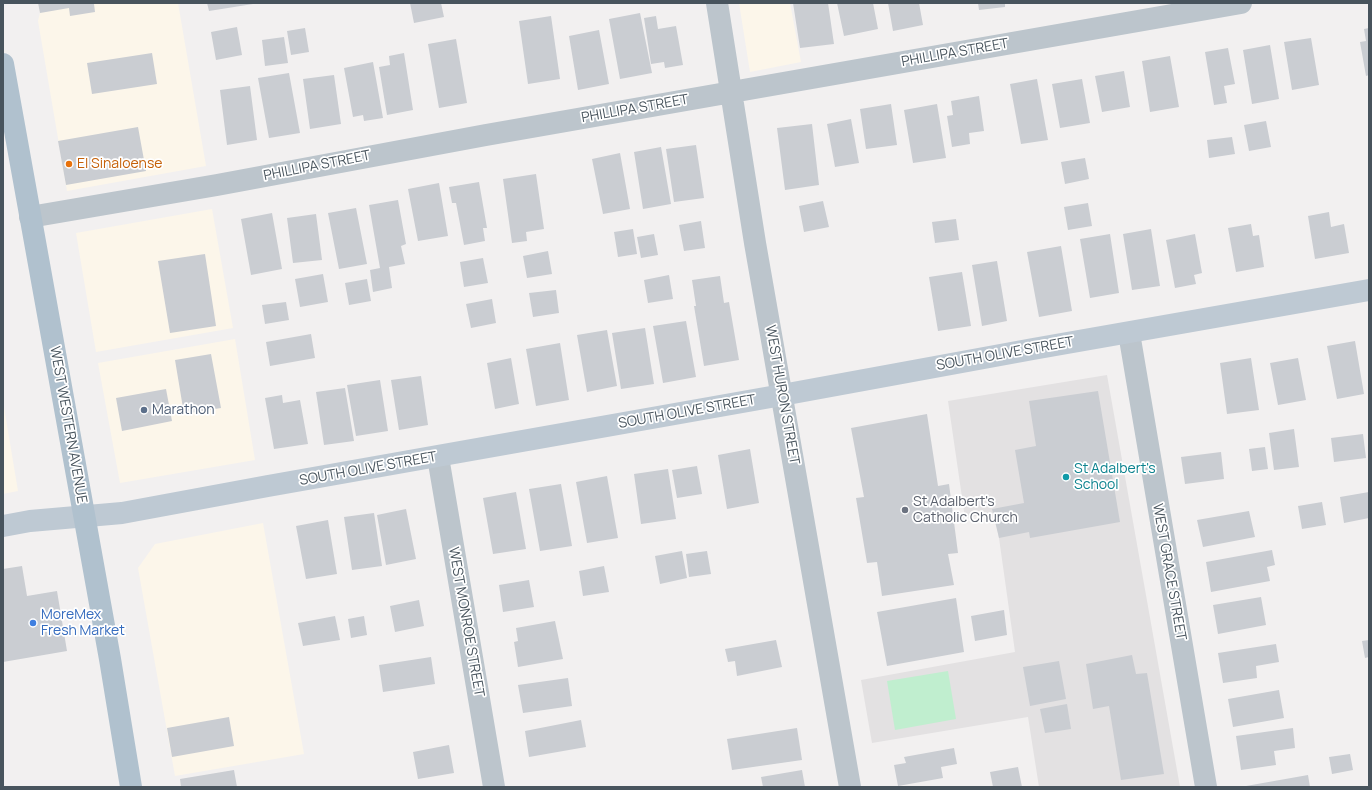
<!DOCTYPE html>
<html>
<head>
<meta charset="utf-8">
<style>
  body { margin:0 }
  #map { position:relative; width:1372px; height:790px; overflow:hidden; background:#f2f0f0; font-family:Manrope,sans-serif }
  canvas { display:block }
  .frame { position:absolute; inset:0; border:4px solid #48545d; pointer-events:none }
</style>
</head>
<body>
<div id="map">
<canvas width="1372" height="790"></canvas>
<div class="frame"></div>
</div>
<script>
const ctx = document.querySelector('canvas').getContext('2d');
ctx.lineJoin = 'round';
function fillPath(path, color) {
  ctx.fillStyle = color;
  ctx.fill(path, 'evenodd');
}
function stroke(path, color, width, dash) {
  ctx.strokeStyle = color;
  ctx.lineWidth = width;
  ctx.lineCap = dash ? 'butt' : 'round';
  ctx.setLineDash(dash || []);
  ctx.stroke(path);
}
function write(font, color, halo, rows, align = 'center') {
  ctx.font = font + ' Manrope,sans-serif';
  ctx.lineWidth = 3.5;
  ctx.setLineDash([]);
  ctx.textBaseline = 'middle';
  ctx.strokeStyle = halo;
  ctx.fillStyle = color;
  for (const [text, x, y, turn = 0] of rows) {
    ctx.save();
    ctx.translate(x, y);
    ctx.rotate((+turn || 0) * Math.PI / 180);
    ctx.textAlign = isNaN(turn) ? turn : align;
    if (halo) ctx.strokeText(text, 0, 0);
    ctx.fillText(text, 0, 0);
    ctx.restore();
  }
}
const commercial = new Path2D(`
  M38,3H178L206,166L67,191L38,21L40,13Z
  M739,3H790L801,62L750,72Z
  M212,209L233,328L96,352L76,233Z
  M235,339L255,460L120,483L98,363Z
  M3,401L18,491L3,494Z
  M263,523L304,754L175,776L138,568L155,544Z`);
const education = new Path2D(`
  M1107,375L1180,787H1039L1028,717L872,743L861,680L1015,652L999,538L994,513L965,518L948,401Z`);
const green = new Path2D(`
  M948,671L956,719L895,730L887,681Z`);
const building = new Path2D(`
  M38,3H97V4H94L95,12L70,16L69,8L40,13Z
  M207,3H253V4L209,11Z
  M410,3H441L444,17L414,23Z
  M793,3H828L834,44L800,48Z
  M837,3H873L878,29L844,36Z
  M888,3H919L923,25L893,31Z
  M978,3H1005V7L979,10Z
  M640,13L652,73L620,79L609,19Z
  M551,16L560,79L528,84L519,21Z
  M656,16L658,29L676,26L683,65L665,68L664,62L651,64L644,18Z
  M237,27L242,55L216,60L211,32Z
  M305,28L309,52L291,55L287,31Z
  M1369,28V75L1366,76L1360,42L1366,41L1364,29Z
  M599,30L609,84L578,90L569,36Z
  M284,37L288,63L265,66L262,40Z
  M1311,38L1319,85L1292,90L1284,42Z
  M456,39L467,103L439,108L428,44Z
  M1270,45L1279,99L1252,104L1243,50Z
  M1228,48L1235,84L1224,86L1227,103L1214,105L1205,52Z
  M152,53L157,84L92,94L87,63Z
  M404,53L413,110L387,115L379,67L390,65L389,56Z
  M1170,56L1179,107L1150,112L1142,61Z
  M373,62L383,118L364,121L363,115L353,117L344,68Z
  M1124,71L1130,107L1102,112L1095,76Z
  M289,73L300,133L269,138L258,78Z
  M334,75L341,124L310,129L303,79Z
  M1037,79L1048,140L1021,144L1010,84Z
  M1082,79L1090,123L1060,128L1052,84Z
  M250,86L257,140L227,145L220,90Z
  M979,96L984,131L969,133L970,144L952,147L947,116L953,115L951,101Z
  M891,104L897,145L866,149L860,109Z
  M937,104L946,158L913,163L904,110Z
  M851,119L859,163L835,167L827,124Z
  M1266,121L1271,147L1249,151L1244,125Z
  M812,124L819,185L785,190L777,128Z
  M138,127L146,171L66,185L58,141Z
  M1232,137L1235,154L1209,158L1207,140Z
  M696,145L704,198L674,202L666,149Z
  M661,147L671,204L643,209L634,152Z
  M620,153L630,209L603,214L592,159Z
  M1085,158L1089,179L1065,184L1061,162Z
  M536,174L544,229L526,232L527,241L512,243L503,179Z
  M479,182L487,228H483L485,241L464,245L456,203H452L449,187Z
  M439,183L448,236L418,241L408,189Z
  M398,200L406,244L401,246L405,264L389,267L392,288L373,292L370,270L380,268L369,205Z
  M823,201L829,227L804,232L799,206Z
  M1088,203L1092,226L1068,230L1064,207Z
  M356,208L367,264L339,269L328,213Z
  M1329,212L1331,227L1344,224L1349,253L1315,259L1308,216Z
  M272,213L282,269L251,275L241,219Z
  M316,214L322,260L293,263L287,218Z
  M956,219L959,240L935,243L932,222Z
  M701,221L705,248L684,251L679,225Z
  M1251,224L1253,236L1259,235L1264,267L1236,272L1228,228Z
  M633,229L637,254L618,257L614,232Z
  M1151,229L1160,286L1132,290L1123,234Z
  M654,234L658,255L641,258L637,237Z
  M1110,234L1119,293L1090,298L1080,239Z
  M1195,234L1202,273L1194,275L1196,284L1175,288L1166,240Z
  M1061,246L1072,311L1039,317L1027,252Z
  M548,251L552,274L527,278L523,256Z
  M205,254L216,326L170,333L158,261Z
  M483,258L488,283L464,287L460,262Z
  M997,261L1007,321L982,326L972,265Z
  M962,272L971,326L938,331L929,277Z
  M323,274L328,302L300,307L295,279Z
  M669,275L673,299L648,303L644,280Z
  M720,276L724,303L729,302L739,360L704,366L694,306H696L692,280Z
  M367,279L371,301L349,305L345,283Z
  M556,290L559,313L533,317L529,293Z
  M492,299L496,323L471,328L466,304Z
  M286,302L289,320L265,324L262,305Z
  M686,321L696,377L663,383L653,326Z
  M645,328L654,384L621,389L612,333Z
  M607,330L617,386L587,392L577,335Z
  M311,334L315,358L270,366L266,342Z
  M1355,341L1364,394L1337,399L1327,346Z
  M560,343L569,400L536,406L526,349Z
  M211,354L221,408L184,414L175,360Z
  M511,358L519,404L495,409L487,363Z
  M1251,358L1259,410L1227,414L1220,363Z
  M1298,358L1306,400L1278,405L1270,363Z
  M421,376L428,425L399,430L391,380Z
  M380,380L388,431L356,436L347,385Z
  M345,388L354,441L324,445L316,392Z
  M166,389L172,421L122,431L116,398Z
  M1098,391L1120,522L1030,538L1029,532L999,538L992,509L1024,503L1015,450L1036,446L1029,401Z
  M282,395L283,403L300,400L308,444L274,449L265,398Z
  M927,414L938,486L949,484L958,553L948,554L954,585L882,596L877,562L867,563L856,498L864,497L851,428Z
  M1294,429L1299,467L1274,470L1269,433Z
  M1363,434L1366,458L1334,462L1331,438Z
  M1265,447L1268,469L1252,471L1249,449Z
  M750,449L759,503L727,509L718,455Z
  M1221,452L1224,479L1185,484L1181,457Z
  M697,466L702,494L677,498L672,470Z
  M668,469L676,519L641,524L634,474Z
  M607,476L618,538L587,543L576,482Z
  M561,484L572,546L540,551L529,489Z
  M516,492L526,549L493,554L483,498Z
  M1369,492V518L1344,523L1340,497Z
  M1322,502L1326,525L1302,529L1298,506Z
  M406,509L416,559L386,565L377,515Z
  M1249,511L1255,537L1203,547L1197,520Z
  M374,513L382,566L352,570L344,517Z
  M328,520L337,574L306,579L296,526Z
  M1272,550L1275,565L1267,567L1270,581L1211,592L1206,562Z
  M682,551L687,578L660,584L655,556Z
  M707,551L711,574L689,577L686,554Z
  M22,566L27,596L57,591L67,651L3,662V569Z
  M604,566L609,592L583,596L579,571Z
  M529,580L534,607L503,612L499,585Z
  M1261,597L1266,625L1218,634L1213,605Z
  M956,598L964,652L887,666L877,612Z
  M419,600L424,626L395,632L390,606Z
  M1004,610L1007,635L975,641L971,616Z
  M335,616L340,640L303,646L298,623Z
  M364,616L367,635L351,638L348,619Z
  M555,621L563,659L518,667L514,642L518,641L516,628Z
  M776,640L782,667L737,676L735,661L728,662L725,649Z
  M1369,640V657L1365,658L1362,641Z
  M1276,644L1279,662L1256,666L1257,678L1223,683L1218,653Z
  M1132,655L1136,674L1147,673L1164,774L1121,780L1109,706L1093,709L1086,664Z
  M431,657L435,684L383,692L379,665Z
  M1059,661L1066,699L1030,706L1023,667Z
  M568,678L572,706L523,713L518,685Z
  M1279,690L1284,718L1233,727L1228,699Z
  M1067,704L1071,729L1045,733L1040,709Z
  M229,717L234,746L172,757L167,728Z
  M581,720L586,747L529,757L525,731Z
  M797,728L802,760L732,770L727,739Z
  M1293,728L1295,748L1274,751L1276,765L1241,770L1236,736Z
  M449,745L454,773L418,779L413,752Z
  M954,748L957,764L941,767L943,778L898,786L894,765L906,763L904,757Z
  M1350,754L1353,770L1332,774L1329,757Z
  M1018,767L1022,787H993L990,772Z
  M234,770L237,787H181L180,779Z
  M802,770L805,787H763L761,777Z
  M1308,775L1310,787H1246V786Z`);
const street = new Path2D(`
  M717,3L755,243L850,787
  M30,217L217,185L486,135L1241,3
  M1129,333L1206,787
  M438,457L494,787`);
const secondary = new Path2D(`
  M3,526L30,521L122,513L268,486L782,395L1033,349L1369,290`);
const primary = new Path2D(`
  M3,64L110,659L131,787`);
const markers = [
  [69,164,4,"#e8710a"],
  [144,410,4,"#5c6f8a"],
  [1066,477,4,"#0f9aa8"],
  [905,510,4,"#6b7280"],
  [33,623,4,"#3f7fe0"]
];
const streetNames = [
  ["PHILLIPA STREET",955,53,-10],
  ["PHILLIPA STREET",635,109,-10],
  ["PHILLIPA STREET",317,166,-11],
  ["SOUTH OLIVE STREET",1005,354,-10],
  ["WEST HURON STREET",782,395,80],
  ["SOUTH OLIVE STREET",687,412,-10],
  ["WEST WESTERN AVENUE",68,425,80],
  ["SOUTH OLIVE STREET",368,469,-10],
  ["WEST GRACE STREET",1169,572,80],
  ["WEST MONROE STREET",466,622,80]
];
const foodNames = [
  ["El Sinaloense",77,164]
];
const serviceNames = [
  ["Marathon",152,410]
];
const cultureNames = [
  ["St Adalbert's",1074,469],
  ["School",1074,485]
];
const worshipNames = [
  ["St Adalbert's",913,502],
  ["Catholic Church",913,518]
];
const shopNames = [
  ["MoreMex",41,615],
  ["Fresh Market",41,631]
];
fillPath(commercial, '#fcf6ea');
fillPath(education, '#e3e1e2');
fillPath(green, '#c0eecf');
fillPath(building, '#cacdd2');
stroke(street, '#bcc5cc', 22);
stroke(secondary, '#bec9d3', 22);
stroke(primary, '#b0c1ce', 22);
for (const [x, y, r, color] of markers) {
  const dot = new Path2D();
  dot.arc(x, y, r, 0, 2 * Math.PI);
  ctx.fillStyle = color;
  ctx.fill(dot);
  stroke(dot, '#fff', 1.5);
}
write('14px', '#48545d', '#fff', streetNames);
write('14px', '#c56008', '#fff', foodNames, 'left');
write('14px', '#4e5e75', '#fff', serviceNames, 'left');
write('14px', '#0d838f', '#fff', cultureNames, 'left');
write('14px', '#5b616d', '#fff', worshipNames, 'left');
write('14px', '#366cbe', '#fff', shopNames, 'left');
</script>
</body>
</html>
